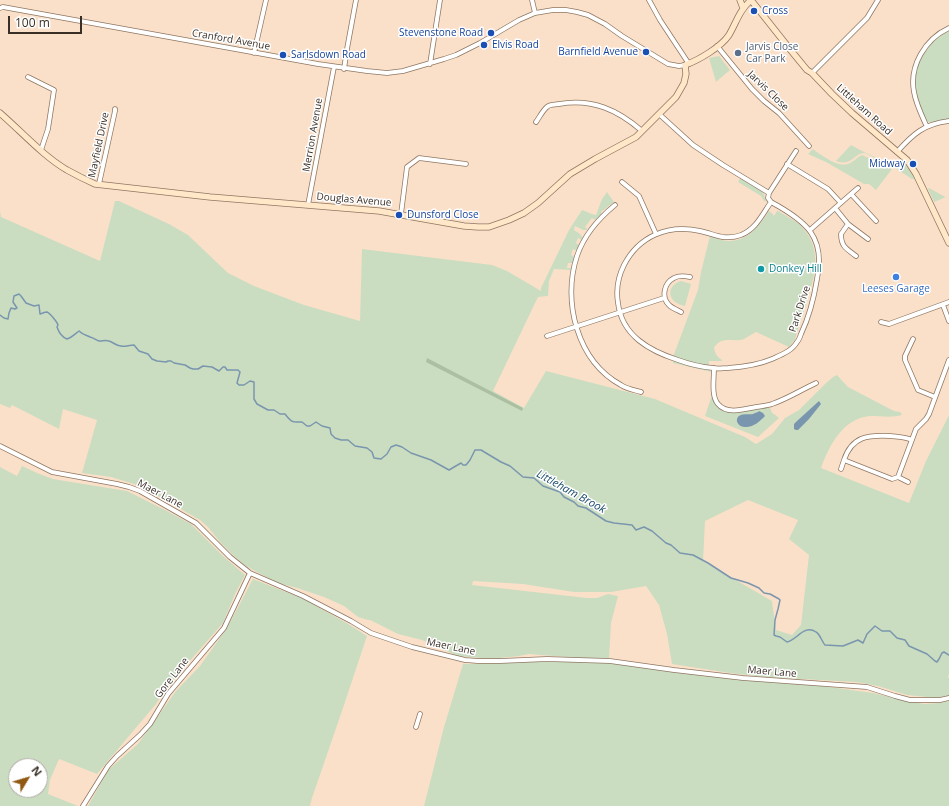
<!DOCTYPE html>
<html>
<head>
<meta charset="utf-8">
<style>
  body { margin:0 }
  #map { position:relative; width:949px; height:806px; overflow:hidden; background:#fbe0c9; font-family:"Open Sans",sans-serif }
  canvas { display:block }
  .north { position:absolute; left:8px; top:758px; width:40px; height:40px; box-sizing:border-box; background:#fff; border:1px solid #b0aca8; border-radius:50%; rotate:52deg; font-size:11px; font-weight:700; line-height:16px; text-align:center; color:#392f26 }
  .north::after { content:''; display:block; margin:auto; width:14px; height:18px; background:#905810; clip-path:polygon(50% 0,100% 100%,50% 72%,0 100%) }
  .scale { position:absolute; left:8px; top:16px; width:74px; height:18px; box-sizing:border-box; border:2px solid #392f26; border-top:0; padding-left:5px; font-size:12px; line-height:14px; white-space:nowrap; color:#392f26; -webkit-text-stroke:3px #fff; paint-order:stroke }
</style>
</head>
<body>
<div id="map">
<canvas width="949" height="806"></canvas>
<div class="north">N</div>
<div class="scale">100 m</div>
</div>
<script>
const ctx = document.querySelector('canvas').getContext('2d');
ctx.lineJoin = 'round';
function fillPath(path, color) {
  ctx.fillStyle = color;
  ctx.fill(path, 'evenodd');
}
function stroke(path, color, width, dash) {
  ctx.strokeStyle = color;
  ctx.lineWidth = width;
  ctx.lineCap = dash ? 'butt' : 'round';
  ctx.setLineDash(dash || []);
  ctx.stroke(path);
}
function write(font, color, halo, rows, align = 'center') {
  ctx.font = font + ' "Open Sans",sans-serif';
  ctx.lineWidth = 3;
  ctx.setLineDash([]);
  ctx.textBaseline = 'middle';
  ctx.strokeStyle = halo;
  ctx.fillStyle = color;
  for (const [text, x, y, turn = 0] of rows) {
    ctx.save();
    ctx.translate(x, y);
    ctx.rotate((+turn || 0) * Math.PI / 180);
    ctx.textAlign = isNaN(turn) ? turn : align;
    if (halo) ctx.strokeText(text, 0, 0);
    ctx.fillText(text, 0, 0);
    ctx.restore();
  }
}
const green = new Path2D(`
  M949,31V119L931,123L928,122L926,120C921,109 916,98 915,87C913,64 929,40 949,31Z
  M719,56L730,70L716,82L709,58Z
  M851,145L866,153L902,169L905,164L915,179H912L895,168L865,153C854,152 853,167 836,161Z
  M813,149C821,155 838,168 848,164C854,162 857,157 862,155L892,169L876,190L869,184H864L826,162L808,154Z
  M740,178L763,192V193L764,195L766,202L764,201L763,199L761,196L738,182Z
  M929,188L949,199L946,197L934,202L928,189Z
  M607,192L614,202L601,212L602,214L595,220L592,218L585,227L588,229C584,232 580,228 575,226L574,230C578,233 583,234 582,240L578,238L576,243L579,245L577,251L573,249L571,255L575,257L573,263H568L567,268H571V270L554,269L549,281L548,296L538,297L493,391L524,408L546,371L655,399L745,437L756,444L772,434L785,418L799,410L825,384L833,377L837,375L848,387L894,411L900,412L902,415C892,418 880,416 870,416C843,418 829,446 821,468L909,503L926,461L949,415V674L948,677L949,678V695L937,698L907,695L878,686L856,682L764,677L730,673L672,664L667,634L659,605L646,586L611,592H574L523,584L473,581L472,585L587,598H597L608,594L618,596L611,623L609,658L566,659V657L529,654L519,656L490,659L458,656L422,640L398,634L370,620H368L358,617L344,606L324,597L297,588L277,583L246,566L234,556L220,542L208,527L200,520L153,493L134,484L111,477L82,473L97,420L63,409L59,429L12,405L10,408L0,404V211L1,217L100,261L115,201H119L169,224L188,235L228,273L254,286L304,305L360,321L362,249L492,265L507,271L541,291V288L569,230L582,210L592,214L596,215L602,199ZM748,500L798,520L789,539L809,555L801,625L792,635L776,630L772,601L703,561L705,521Z
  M769,211L772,213L774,216L777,211H778C786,216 795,220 801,226C823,248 815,276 807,301C803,314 799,326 795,339L789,347L756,332C752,334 748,337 744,339C733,343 722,335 714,348C715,353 717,357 722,360V361H709V366L711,372L673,363V357L698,290L701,272L710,236C717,238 722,241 729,241C748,241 760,225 769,211Z
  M681,281L691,284L685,306C681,305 678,304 675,302C666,294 671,284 681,281Z
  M712,395C722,426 750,404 770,408L773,414H774L779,418L758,437L705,416Z
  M22,466L37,473L53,479L127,491L165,510L191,524L223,556L245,575L235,594L223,623L168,686L156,704L97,774L59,759L50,780L48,794L78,806H0V467L17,476ZM16,766H40V790H16Z
  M253,579L304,599L350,625L367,636L343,708L312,798L310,806H88L108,770L138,744L176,691L200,666L227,628Z
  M547,661L611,663L672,669L815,685L873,693L894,698L924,704L938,703L949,701V806H424L444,727L463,664L506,663Z`);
const forest = new Path2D(`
  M427,358L523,408L522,411L426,362Z`);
const water = new Path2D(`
  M819,401L821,404L809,419L798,430H796L794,429V424L797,421Z
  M759,411L763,413L765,416C760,421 754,427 746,427C741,428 734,422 738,417C741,413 749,415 753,414C754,413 759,412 759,411Z`);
const stream = new Path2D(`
  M0,315L4,318L8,319L9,313L11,308L15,309L17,308L13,302L14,296L19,294L21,296L26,303L34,306L39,305L40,314C43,313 45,312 47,312C50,313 57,322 58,325L57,327C59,333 62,337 67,339C71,338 75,334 79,331C83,335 86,335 90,337C94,338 96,340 99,341C103,341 106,340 109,341C113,342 116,346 121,346C125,347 129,345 134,345L139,351L148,354L152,359L157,361L166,362L168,361H171L174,363L185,365L190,368L193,369H198L203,366L212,367L219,371L223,367H225L227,370H238L240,372L237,383L239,385H244L250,381L254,382V399L257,404L268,410H274L280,414H285C292,423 292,422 302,422L307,426H310L316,422L322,426L330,428L331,434L335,438L341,440H348L355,446L367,448L372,452L374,458L381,459L387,454L391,447L396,445L402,447L411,453L431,460L449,470L461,463L463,465H466L470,460L475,450H481L501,462L510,466L523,477L534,478L543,486L560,492L564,497L574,502L578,506L586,508L606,521L614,523L632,525L636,530L644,527L652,531L666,543L671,545L680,553L693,555L708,563L731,578L748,583L759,588L764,593L770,594L779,599L780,600L778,609L775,620L774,635L776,636L780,637L787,642C797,640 804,624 816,632C820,634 822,642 825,645L843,646L858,640L863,643L867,634L875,626L882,631H890L897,638L905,640L909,646L927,654L935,661L937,662L939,659L942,653L944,652L949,655`);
const street = new Path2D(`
  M532,0L535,13
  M649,0L660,20L689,64
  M0,8L3,7L318,64L367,71L387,73L403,71L444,59L456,55L480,43L519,20L535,13L553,10H566L577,12L588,15L605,24L622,36L668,64L679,66L685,65
  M717,46L752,89L764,101L779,113L809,146
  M254,53L266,0
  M430,64L440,0
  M344,69L347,49L356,0
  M812,73L867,18L878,0
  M28,77L54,90L48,129L41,150
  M659,114L693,145L723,165L769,193
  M536,122C539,118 543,110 547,107C550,104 555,105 559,104C592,98 618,110 642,131
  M927,127C922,116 916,104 914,92C909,66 925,39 949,28
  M897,152C913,134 924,124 949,121
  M787,164L828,189L840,202
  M622,182L639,196L656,234
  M99,184L115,111V109
  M769,193L768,198L771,202C806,221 826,237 817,279C814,298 809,317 801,334C800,337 799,340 797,342C792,351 781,355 772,359C758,365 743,367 728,368C723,368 718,369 713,368C701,367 689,364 678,360C650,351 622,336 618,303C616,291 618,277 624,265C639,236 668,224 700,231C715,234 724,241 741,235C756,229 762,215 771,202
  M769,193L796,151
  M851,194L858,188
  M308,205L334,67
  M615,205C598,219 584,235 577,256C562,301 577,361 621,385C627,389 634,390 641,392
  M835,208L848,224L868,239
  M401,214L407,167L419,158L466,164
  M848,224L841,234C841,247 847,249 856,256
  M810,230L851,194L876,221
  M943,305L949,321
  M681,312C677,310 672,308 669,305C661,297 664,283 674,278C679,275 685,276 690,277
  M881,322L889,324L949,302
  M547,336L664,298
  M913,339L905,356V360L918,390L935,397
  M714,368C714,379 711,396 718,404C727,415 745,409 756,407C761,406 767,406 772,404C787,399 801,390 816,383
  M0,446L52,472L117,484L129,487L140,491L196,523L230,557L250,573L303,596L351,621L371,633L412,647L465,660L478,661H500L547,659L610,661L674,670L743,678L867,687L895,696L910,700H940L949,698
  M841,469L844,460
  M898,477L892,479L844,460C852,436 868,435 890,436C898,437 905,437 912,440
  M908,482L898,477L916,429L926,419L929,414L949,360
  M416,727L420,714
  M83,806L108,766L117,756L140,735L150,724L168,694L224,628L250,573`);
const secondary = new Path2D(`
  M740,0L743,8
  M751,0L793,53L807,70L812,73L832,94L852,113L907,160L916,174L949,243
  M0,113C22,132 42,155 67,170C76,175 86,180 95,184L210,197L379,211L464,226L478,227H489L509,220L524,213L538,203L570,174L595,159L636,137L676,97L684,83L686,74L685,65C699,60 721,47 729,35C737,21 739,11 751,0`);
const markers = [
  [754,11,4,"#1a4fb4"],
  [491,33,4,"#1a4fb4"],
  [484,45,4,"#1a4fb4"],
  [646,52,4,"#1a4fb4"],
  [738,53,4,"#5c6f8a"],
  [283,55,4,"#1a4fb4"],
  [913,164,4,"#1a4fb4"],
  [399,215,4,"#1a4fb4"],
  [761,269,4,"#0f9aa8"],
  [896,277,4,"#3f7fe0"]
];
const transitNames = [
  ["Cross",762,11],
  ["Stevenstone Road",483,33,"right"],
  ["Elvis Road",492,45],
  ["Barnfield Avenue",638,52,"right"],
  ["Sarlsdown Road",291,55],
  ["Midway",905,164,"right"],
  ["Dunsford Close",407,215]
];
const streetNames = [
  ["Cranford Avenue",231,40,10],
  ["Jarvis Close",768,91,44],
  ["Littleham Road",864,110,42],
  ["Merrion Avenue",313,135,-80],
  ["Mayfield Drive",99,145,-78],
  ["Douglas Avenue",354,200,5],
  ["Park Drive",800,309,-72],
  ["Maer Lane",160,494,28],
  ["Maer Lane",451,647,12],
  ["Maer Lane",772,672,5],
  ["Gore Lane",172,678,-52]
];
const serviceNames = [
  ["Jarvis Close",746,47],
  ["Car Park",746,59]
];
const cultureNames = [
  ["Donkey Hill",769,269]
];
const shopNames = [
  ["Leeses Garage",896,289]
];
const waterNames = [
  ["Littleham Brook",571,492,29]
];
fillPath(green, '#caddc1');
fillPath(forest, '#abbfa1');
fillPath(water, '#7a96ae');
stroke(stream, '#7a96ae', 1.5);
stroke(street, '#8e7762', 5.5);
stroke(secondary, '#8e7762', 7);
stroke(street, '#fff', 4);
stroke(secondary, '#ffe7c8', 5.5);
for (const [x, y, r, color] of markers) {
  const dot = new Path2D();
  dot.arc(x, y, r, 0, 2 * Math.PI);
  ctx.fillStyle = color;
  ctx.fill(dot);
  stroke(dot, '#fff', 1.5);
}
write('10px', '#164399', '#fff', transitNames, 'left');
write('10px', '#392f26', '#fff', streetNames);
write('10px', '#4e5e75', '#fff', serviceNames, 'left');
write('10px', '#0d838f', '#fff', cultureNames, 'left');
write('10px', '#366cbe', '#fff', shopNames);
write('italic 11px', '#154669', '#fff', waterNames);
</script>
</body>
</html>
